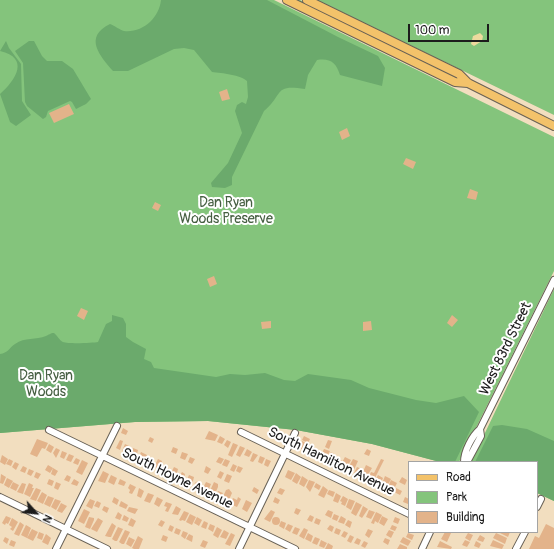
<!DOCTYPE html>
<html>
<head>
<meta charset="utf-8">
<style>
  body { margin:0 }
  #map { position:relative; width:554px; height:549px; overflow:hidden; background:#f2debf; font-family:Pangolin,sans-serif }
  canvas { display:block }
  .legend { position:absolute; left:408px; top:461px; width:130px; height:72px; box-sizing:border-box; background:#fff; border:1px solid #a4a4a4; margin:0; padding:5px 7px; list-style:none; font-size:12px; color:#1c1c1c }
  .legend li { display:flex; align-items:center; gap:8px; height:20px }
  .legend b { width:20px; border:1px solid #a4a4a4 }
  .north { position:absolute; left:16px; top:493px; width:40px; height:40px; -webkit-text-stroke:3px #fff; paint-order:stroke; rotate:117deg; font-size:11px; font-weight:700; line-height:16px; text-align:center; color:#1c1c1c }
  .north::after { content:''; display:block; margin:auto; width:14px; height:18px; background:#1c1c1c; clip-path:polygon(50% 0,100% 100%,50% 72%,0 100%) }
  .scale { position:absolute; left:408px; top:24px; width:81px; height:18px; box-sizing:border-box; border:2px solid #1c1c1c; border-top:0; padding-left:5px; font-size:12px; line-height:14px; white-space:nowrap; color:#1c1c1c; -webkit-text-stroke:3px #fff; paint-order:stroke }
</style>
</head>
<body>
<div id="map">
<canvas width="554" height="549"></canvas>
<ul class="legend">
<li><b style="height:5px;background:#f3c26a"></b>Road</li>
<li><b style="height:11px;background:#84c47c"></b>Park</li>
<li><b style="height:11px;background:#e3b38a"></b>Building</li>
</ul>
<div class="north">N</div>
<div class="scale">100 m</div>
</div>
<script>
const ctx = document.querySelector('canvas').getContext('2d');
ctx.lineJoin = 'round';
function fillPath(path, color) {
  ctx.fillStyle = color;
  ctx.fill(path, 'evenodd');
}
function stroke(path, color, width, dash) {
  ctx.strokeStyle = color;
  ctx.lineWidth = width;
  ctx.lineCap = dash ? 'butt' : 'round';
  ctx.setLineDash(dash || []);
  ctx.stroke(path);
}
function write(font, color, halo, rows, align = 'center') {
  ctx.font = font + ' Pangolin,sans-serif';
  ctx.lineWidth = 4;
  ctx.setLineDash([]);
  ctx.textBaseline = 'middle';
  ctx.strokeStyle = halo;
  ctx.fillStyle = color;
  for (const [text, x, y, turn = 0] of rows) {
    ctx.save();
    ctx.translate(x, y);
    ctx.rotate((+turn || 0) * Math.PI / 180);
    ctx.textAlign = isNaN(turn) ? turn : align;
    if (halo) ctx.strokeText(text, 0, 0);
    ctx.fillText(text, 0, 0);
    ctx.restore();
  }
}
const green = new Path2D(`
  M0,0H274L554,137V271L459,462H440L372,444L296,430L208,421L135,422L0,433Z
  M294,0H300L458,78L457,79Z
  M317,0H554V115Z
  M554,289V501L537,493V462H471Z`);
const forest = new Path2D(`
  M161,0H267L338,37L378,56L385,68L382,86L340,75C336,62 330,58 317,60L308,75L305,89C273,84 284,94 264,111L232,177V185L225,188L212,187L211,183L228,163L242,133L235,111L237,105L242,102L246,104L248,97L247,81C241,75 222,73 212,72L194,50L184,48L174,49L128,71H113C100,56 83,37 110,24C115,26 120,30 124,31C143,33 159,18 161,0Z
  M6,41L9,48L21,64L22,101L31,115L16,126L10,122L0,94C16,80 30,58 0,51Z
  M29,41H34L42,56L47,61H62L73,69L91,99L86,104L76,109L72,102L70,101L48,111L46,117L43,119L27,106L25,102L23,63L15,51Z
  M112,315L123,318L126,324V337L133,342L146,349L144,359L151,362L154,368L216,377L230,374L245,375L265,373L284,380L295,381L308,374L351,380L369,388L416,400L436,403L464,396L479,412L455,462H440L372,444L296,430L208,421L135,422L0,433V354C8,353 9,348 15,344C25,337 36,340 46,336C49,335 50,333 54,333C58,336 59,340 63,342C68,344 93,343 98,342L106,324L112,321Z
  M502,425L527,429L554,441V501L537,493V462H475L493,426Z`);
const sand = new Path2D(`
  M480,33L483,36L482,41L474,46L471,44L473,36Z`);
const building = new Path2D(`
  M227,89L230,99L222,101L219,92Z
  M69,104L74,114L54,123L49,113Z
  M347,128L350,136L342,140L339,132Z
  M406,158L416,162L413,169L403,164Z
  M470,189L478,192L476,200L467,198Z
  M155,202L161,205L158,211L152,208Z
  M214,276L217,284L210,287L207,279Z
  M81,308L88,311L84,320L77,316Z
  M452,315L458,320L452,327L447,323Z
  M271,321V328L262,329L261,322Z
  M371,321L372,330L363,331V322Z
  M123,428L128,431L126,435L121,433Z
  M209,431L218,435L215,441L205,439Z
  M273,432L280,436L278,440L270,437Z
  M220,436L225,439L222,444L217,442Z
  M304,436L310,439L308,443L302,440Z
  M150,437L154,439L152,443L148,441Z
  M37,439L48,443L45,449L42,448L37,457L30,454Z
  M120,440L123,441L120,450L116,448Z
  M227,440L231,442L228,448L224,445Z
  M328,440L332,441L329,449L325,447Z
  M302,441L313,446L310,453L298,448Z
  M233,443L238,445L232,457L228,455Z
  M49,444L54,447L51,453L46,450Z
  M125,444L129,446L128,454L122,451Z
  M240,446L245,448L240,457L236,455Z
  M173,447L178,449L176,454L171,452Z
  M56,448L60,450L56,458L53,453Z
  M133,448L138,450L136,458L130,455Z
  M314,448L320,451L318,455L312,452Z
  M247,449L252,452L249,457L244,455Z
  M324,449L330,451L326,459L321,455Z
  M367,449L371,451L369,456L364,454Z
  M62,451L67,453L64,459L60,457Z
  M141,452L147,455L144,462L138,459Z
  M182,452L188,454L185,460L180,458Z
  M331,452L336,455L332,464L328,462V459Z
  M253,453L258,455L253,462L250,461Z
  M69,454L74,456L71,462L66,460Z
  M2,455L8,459L5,465L0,462Z
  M260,456L265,458L262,464L258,462Z
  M190,457L195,459L192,464L188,462Z
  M219,457L224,459L221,464L216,462Z
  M345,457L351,460L346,469L340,466Z
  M76,458L80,460L78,465L73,463Z
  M148,458L154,461L152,466L146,463Z
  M336,458L342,461L340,466L334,463Z
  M9,459L13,461L11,466L6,464Z
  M158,459L162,461L160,469L154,467Z
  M225,459L230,461L227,467L222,465Z
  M266,459L271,461L268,467L264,465Z
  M353,459L358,461L353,472L347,470Z
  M381,459L384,460L373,482L368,479L371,472L374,473Z
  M82,460L88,463L82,475L76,472Z
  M15,462L19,464L16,470L12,467Z
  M233,464L237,466L234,472L230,470Z
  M48,465L53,468L50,473L45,470Z
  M366,465L372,468L366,478L361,476Z
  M23,466L27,468L25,473L20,471Z
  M164,466L170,469L168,473L162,471Z
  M206,466L211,469L208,474L204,472Z
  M238,466L243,468L240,473L236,471Z
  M174,467L178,469L176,477L170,475Z
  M357,467L362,469L359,475L354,473Z
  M53,468L58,471L55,476L51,474Z
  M29,469L34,471L31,476L27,474Z
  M288,470L295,473L291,480L285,477Z
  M103,471L109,474L105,483L98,481Z
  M220,471L224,473L221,479L217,477Z
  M36,472L41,474L38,479L34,477Z
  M182,472L185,474L184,481L178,479Z
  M296,473L301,477L297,484L292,481Z
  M1,474L6,477L3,484L0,483Z
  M227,474L232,476L229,483L224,481Z
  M67,475L71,477L69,482L64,480Z
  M111,475L117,478L114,485L108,482Z
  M189,475L194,477L192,485L186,482Z
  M378,475L383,478L380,485L374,482Z
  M302,476L308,480L304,487L299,484Z
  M385,476L391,479L387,487L384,488L381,486Z
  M402,477L407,480L405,485L399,482Z
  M7,478L13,481L9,488L4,485Z
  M49,479L54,481L52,486L47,484Z
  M74,479L79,482L77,486L71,484Z
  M120,479L126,482L124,486L118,484Z
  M309,480L315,482L310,492L306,487Z
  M391,480L397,483L393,491L387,489Z
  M194.5 485a3.5 3.5 0 1 1 7 0a3.5 3.5 0 1 1-7 0Z
  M13,482L19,485L16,491L10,488Z
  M56,482L61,484L58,490L54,488Z
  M206,482L211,484L207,493L202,490Z
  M214,482L218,484V487L214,496L209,493Z
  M22,483L26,484L23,494L17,492Z
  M29,483L33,485L32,488H34L30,497L24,494Z
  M316,483L321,486L319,490L314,487Z
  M130,484L136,487L132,494L129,493L130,490L128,488Z
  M323,486L328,490L324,498L318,495Z
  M254,487L259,490L257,494L252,491Z
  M36,488L41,490L36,501L30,499Z
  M139,488L144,491L141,498L137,496Z
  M280,488L285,490L282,495L277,493Z
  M396,488L402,491L400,495L394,492Z
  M229,489L232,493L228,502L222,499L226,490Z
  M329,490L335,492L333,497L327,494Z
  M218,491L223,493L220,499L215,497Z
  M42,492L47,495L43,504L37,501Z
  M148,493L154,495L150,503L144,501Z
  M336,493L341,496L338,503L333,501Z
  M48,496L54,498L50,507L44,504Z
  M343,496L348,499L345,506L341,504L342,502L340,501Z
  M114,497L119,500L117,505L112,502Z
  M157,497L163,500L159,507L154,504Z
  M238,497L241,499L237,507L230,504L233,498L237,500Z
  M275,497L280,500L278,504L273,502Z
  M405,497L409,499L408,504L403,502Z
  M55,499L61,501L56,510L51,507Z
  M90,499L95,501L92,509L86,506Z
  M349,499L355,501L351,510L346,507Z
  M246,500L252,503L247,512L242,509Z
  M97,501L101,503L99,508L94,506Z
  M121,501L128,505L126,509L119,506Z
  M166,502L172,504L168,512L165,511L167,507L164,506Z
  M356,502L362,505L356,516L351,513Z
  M61,503L67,506L62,513L57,511Z
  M104,506L109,508L107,513L102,510Z
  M176,506L181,509L178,515L172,514Z
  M363,506L368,509L362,518L359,516Z
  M129,507L138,509L135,514L127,511Z
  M296,508L301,510L298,515L294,513Z
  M84,509L90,512L84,524L78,521Z
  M271,510L275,512L270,522L264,519Z
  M328,510L333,512L331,518L325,515Z
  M369,510L375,512L371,519L366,517Z
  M184,511L189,513L185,521L182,520L181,521L179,520Z
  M118,512L122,515L120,520L115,518Z
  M376,512L382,515L378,523L375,521L374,524L371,523Z
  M190,514L196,517L192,525L186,522Z
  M334,514L339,516L337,521L332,519Z
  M124,515L129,518L127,522L122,520Z
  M310,515L314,517L312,522L307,520Z
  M6,516L11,518L8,524L6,523L5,525L2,523Z
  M341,516L346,519L344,524L338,522Z
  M382,516L388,519L384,526L379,523Z
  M89,517L94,518V520L90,529L85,527Z
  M197,517L202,520L199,526L194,523Z
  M395,517L400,519L398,524L393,522Z
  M272 521a4 4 0 1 1 8 0a4 4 0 1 1-8 0Z
  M12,518L18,522L13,531L10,529L12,527L9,525Z
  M98,518L103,521L97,532L91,529Z
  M131,518L136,521L133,527L128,525Z
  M316,518L321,520L319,525L314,523Z
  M161,520L165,522L162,527L158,525Z
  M348,520L352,522L350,528L345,525Z
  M204,521L208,523L206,529L201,527Z
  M281,521L286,523L284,529L279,526Z
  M20,522L24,525L19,536L14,534Z
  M112,523L116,526L111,537H109L105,536Z
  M210,524L215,526L213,532L208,529Z
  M288,524L293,526L290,532L285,529Z
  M546,524L554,528V549H529L535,536L539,538Z
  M26,525L31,528L27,538L21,535Z
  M170,525L174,527L172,532L168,530Z
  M330,525L334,527L332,532L327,529Z
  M392,525L397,527L395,531L390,529Z
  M118,527L123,529L117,541H115L112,539Z
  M217,527L222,530L218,538L213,535Z
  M295,527L300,529L297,535L292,533Z
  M176,528L181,530L179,535L174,533Z
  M304,528L308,530L304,539L299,536Z
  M336,528L341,530L339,535L334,533Z
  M32,529L38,532L33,541L27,538Z
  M368,529L373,531L369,538L365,535Z
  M125,530L130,532L124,544H122L119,542Z
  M224,530L229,533L226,539L220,537Z
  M389,530L394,532L391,538L386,535Z
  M183,531L188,533L185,539L181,536Z
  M344,531L348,533L345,538L341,536Z
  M39,532L44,534L42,540L37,538Z
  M445,532L451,533L447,542L441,539Z
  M498,532H510L508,537Z
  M231,533L235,535L230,546L225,544Z
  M308,533L313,536L311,542L305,539Z
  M408,533L414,535L412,540L406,537Z
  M468,533L473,535L470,541L465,538Z
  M496,533L507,538L505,544L493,538Z
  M46,534L51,538L48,545L42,542Z
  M189,534L193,536L192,542L186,539Z
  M163,535L168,537L166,542L161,540Z
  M350,535L354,537L351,543L347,541Z
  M480,535L485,538L483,542L477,540Z
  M138,536L143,539L139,549H134L132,548Z
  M5,537L9,539L7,544L3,541Z
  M129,537L135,540L131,547L126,544Z
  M315,537L320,539L317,545L312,543Z
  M403,537L411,541L408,546L400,542Z
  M357,538L361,540L359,545L354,543Z
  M385,538L390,540L388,545L383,542Z
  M11,540L16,542L14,547L9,545Z
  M203,540L208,542L205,548L200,546Z
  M321,540L327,543L324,548L319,546Z
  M465,540L470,542L467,547L462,545Z
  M493,540L504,545L502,549L490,546Z
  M364,541L368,543L365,548L361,546Z
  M440,541L452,547L451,549L437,547Z
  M476,541L481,544L479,548L474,546Z
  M328,543L333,546L332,549H325Z
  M400,544L407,547V549H397Z`);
const minor = new Path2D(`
  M49,430L295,549
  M241,432L409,514
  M464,462C464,451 472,436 480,429L554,280
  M467,462L481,436L480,429
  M0,497L107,549
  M537,507L541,499
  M56,549L117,426
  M239,549L295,433
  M422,549L430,532
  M516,549L525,532`);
const major = new Path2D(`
  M287,0L455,82L468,83
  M307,0L459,74L468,83L554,126`);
const parkNames = [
  ["Dan Ryan",226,203],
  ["Woods Preserve",226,219],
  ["Dan Ryan",46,376],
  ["Woods",46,392]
];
const streetNames = [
  ["West 83rd Street",506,349,-64],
  ["South Hamilton Avenue",331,462,26],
  ["South Hoyne Avenue",177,479,26]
];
fillPath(green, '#84c47c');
fillPath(forest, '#6baa6c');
fillPath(sand, '#eeda9e');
fillPath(building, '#e3b38a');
stroke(minor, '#676055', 8);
stroke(major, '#676055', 10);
stroke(minor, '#fff', 6);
stroke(major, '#f3c26a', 8);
write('14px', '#465f42', '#fff', parkNames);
write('14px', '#1c1c1c', '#fff', streetNames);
</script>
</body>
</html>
